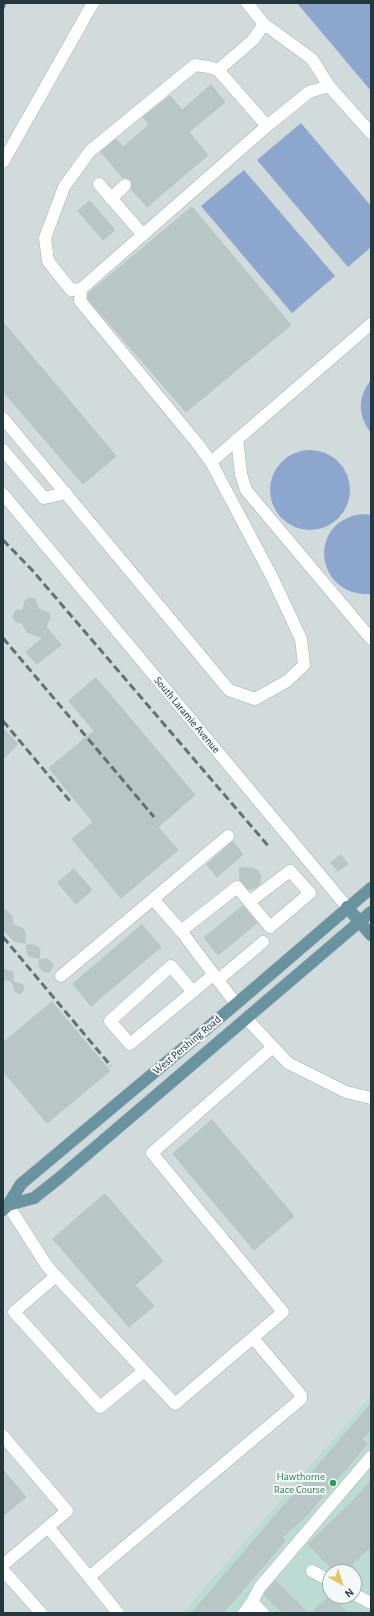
<!DOCTYPE html>
<html>
<head>
<meta charset="utf-8">
<style>
  body { margin:0 }
  #map { position:relative; width:374px; height:1616px; overflow:hidden; background:#e2ecec; font-family:"Alegreya Sans",sans-serif }
  canvas { display:block }
  .frame { position:absolute; inset:0; border:4px solid #23373c; pointer-events:none }
  .north { position:absolute; left:322px; top:1564px; width:40px; height:40px; box-sizing:border-box; background:#f3f8f8; border:1px solid #a0abad; border-radius:50%; rotate:141deg; font-size:11px; font-weight:700; line-height:16px; text-align:center; color:#23373c }
  .north::after { content:''; display:block; margin:auto; width:14px; height:18px; background:#ebc261; clip-path:polygon(50% 0,100% 100%,50% 72%,0 100%) }
</style>
</head>
<body>
<div id="map">
<canvas width="374" height="1616"></canvas>
<div class="frame"></div>
<div class="north">N</div>
</div>
<script>
const ctx = document.querySelector('canvas').getContext('2d');
ctx.lineJoin = 'round';
function fillPath(path, color) {
  ctx.fillStyle = color;
  ctx.fill(path, 'evenodd');
}
function stroke(path, color, width, dash) {
  ctx.strokeStyle = color;
  ctx.lineWidth = width;
  ctx.lineCap = dash ? 'butt' : 'round';
  ctx.setLineDash(dash || []);
  ctx.stroke(path);
}
function write(font, color, halo, rows, align = 'center') {
  ctx.font = font + ' "Alegreya Sans",sans-serif';
  ctx.lineWidth = 4;
  ctx.setLineDash([]);
  ctx.textBaseline = 'middle';
  ctx.strokeStyle = halo;
  ctx.fillStyle = color;
  for (const [text, x, y, turn = 0] of rows) {
    ctx.save();
    ctx.translate(x, y);
    ctx.rotate((+turn || 0) * Math.PI / 180);
    ctx.textAlign = isNaN(turn) ? turn : align;
    if (halo) ctx.strokeText(text, 0, 0);
    ctx.fillText(text, 0, 0);
    ctx.restore();
  }
}
const built = new Path2D(`
  M3,3H371V1395L182,1613H3Z`);
const green = new Path2D(`
  M371,1395V1613H182ZM330,1572H354V1596H330Z`);
const water = new Path2D(`
  M297,3H371V91Z
  M301,123L371,206V247L348,267L257,160Z
  M244,170L335,276L292,313L201,206Z
  M371,380V433C358,416 357,397 371,380Z
  M270 490a40 40 0 1 1 80 0a40 40 0 1 1-80 0Z
  M362,514L371,515V594C319,597 308,532 350,517C353,515 358,515 362,514Z`);
const building = new Path2D(`
  M211,85L225,102L189,132L208,155L147,207L131,189L132,183L131,180L127,178H123L101,152L116,139L123,147L149,125L143,117L170,96L182,110Z
  M90,201L115,230L103,240L78,211Z
  M192,207L291,325L186,412L88,299V294Z
  M3,322L116,456L83,484L3,391Z
  M29,598L35,599L38,609L49,613L50,618L46,627L61,645L37,664L26,652L43,638L27,632L22,623L16,622L13,618L15,612L17,610H23L25,601Z
  M96,678L195,795L158,827L178,850L121,898L72,839L93,822L49,768L94,731L69,701Z
  M3,728L18,744L3,759Z
  M233,842L243,854L217,877L207,865Z
  M341,855L348,864L338,871L331,863Z
  M240,868H252L258,871L261,877L259,885L255,888L248,889L240,880Z
  M74,869L92,890L76,904L58,883Z
  M243,906L257,923L218,955L204,938Z
  M3,908L12,916L13,925L22,928L25,932V943L14,941L3,930Z
  M142,925L161,947L91,1006L73,984Z
  M27,945H34L38,947L40,950L39,958L32,957L28,955Z
  M47,959L52,963L53,967L49,972H44L40,968L39,960Z
  M3,969L13,972V982L3,979Z
  M13,982L23,985L24,990L22,992L19,994L15,991Z
  M52,1002L110,1071L47,1123L3,1071V1043Z
  M212,1120L294,1216L254,1250L173,1154Z
  M105,1194L163,1261L135,1285L154,1306L129,1327L53,1239Z
  M371,1404V1429L362,1439L367,1444L307,1515L282,1538L285,1541L223,1613H192Z
  M3,1470L26,1497L3,1516Z
  M371,1481V1546L344,1572H335L308,1544L348,1506Z
  M275,1581L308,1613H283L264,1595Z
  M330,1596H331L348,1613H312Z`);
const minor = new Path2D(`
  M247,3L264,24L312,59L329,86
  M218,70L253,40L264,24
  M3,162L93,3
  M99,184L143,235
  M111,199L125,185
  M81,289L71,290L48,261L45,238L64,187L90,151L195,65L209,67L218,70L267,126
  M3,418L229,690L255,699L287,681L304,665L301,639L272,577L211,462L371,324
  M237,439L241,474L246,490L371,639
  M3,450L44,498L66,493
  M211,462L197,443L80,301L81,289L267,126L309,92L329,86L371,133
  M3,494L347,907
  M153,899L228,836
  M61,976L153,899L181,931
  M218,980L263,942
  M193,992L171,966L110,1021L130,1044L213,975
  M236,1004L181,931L237,887L270,927L310,893L290,871L249,902
  M247,1019L288,1063L346,1092L371,1098
  M8,1205L47,1266L56,1276L175,1404L283,1312L152,1153L273,1047
  M56,1276L14,1312L100,1407L144,1371
  M3,1436L67,1511L3,1565
  M48,1527L89,1577L301,1399V1395L253,1338
  M3,1570L41,1613
  M312,1571L330,1581
  M89,1577L118,1613
  M354,1594L371,1603
  M244,1613L252,1602
  M263,1613L252,1602L260,1587L371,1457`);
const major = new Path2D(`
  M347,907L371,935
  M8,1205L34,1198L58,1179L371,912
  M3,1210L8,1205L21,1184L236,1004L371,888`);
const rail = new Path2D(`
  M3,8L5,3
  M3,540L32,570L270,848
  M3,638L154,817
  M3,721L70,801
  M3,937L111,1066`);
const markers = [
  [333,1483,4,"#2e9e5b"]
];
const streetNames = [
  ["South Laramie Avenue",187,715,50],
  ["West Pershing Road",187,1045,-40]
];
const leisureNames = [
  ["Hawthorne",325,1477],
  ["Race Course",325,1490]
];
fillPath(built, '#d1dbdb');
fillPath(green, '#bcdcd3');
fillPath(water, '#8da6ce');
fillPath(building, '#b8c6c6');
stroke(building, '#b5c4c5', 1);
stroke(minor, '#a5b2b4', 13);
stroke(major, '#c1c7c8', 13);
stroke(minor, '#fff', 12);
stroke(major, '#69949f', 12);
stroke(rail, '#5e7277', 3, [8, 4]);
for (const [x, y, r, color] of markers) {
  const dot = new Path2D();
  dot.arc(x, y, r, 0, 2 * Math.PI);
  ctx.fillStyle = color;
  ctx.fill(dot);
  stroke(dot, '#f3f8f8', 1.5);
}
write('11px', '#23373c', '#f3f8f8', streetNames);
write('11px', '#27864d', '#f3f8f8', leisureNames, 'right');
</script>
</body>
</html>
